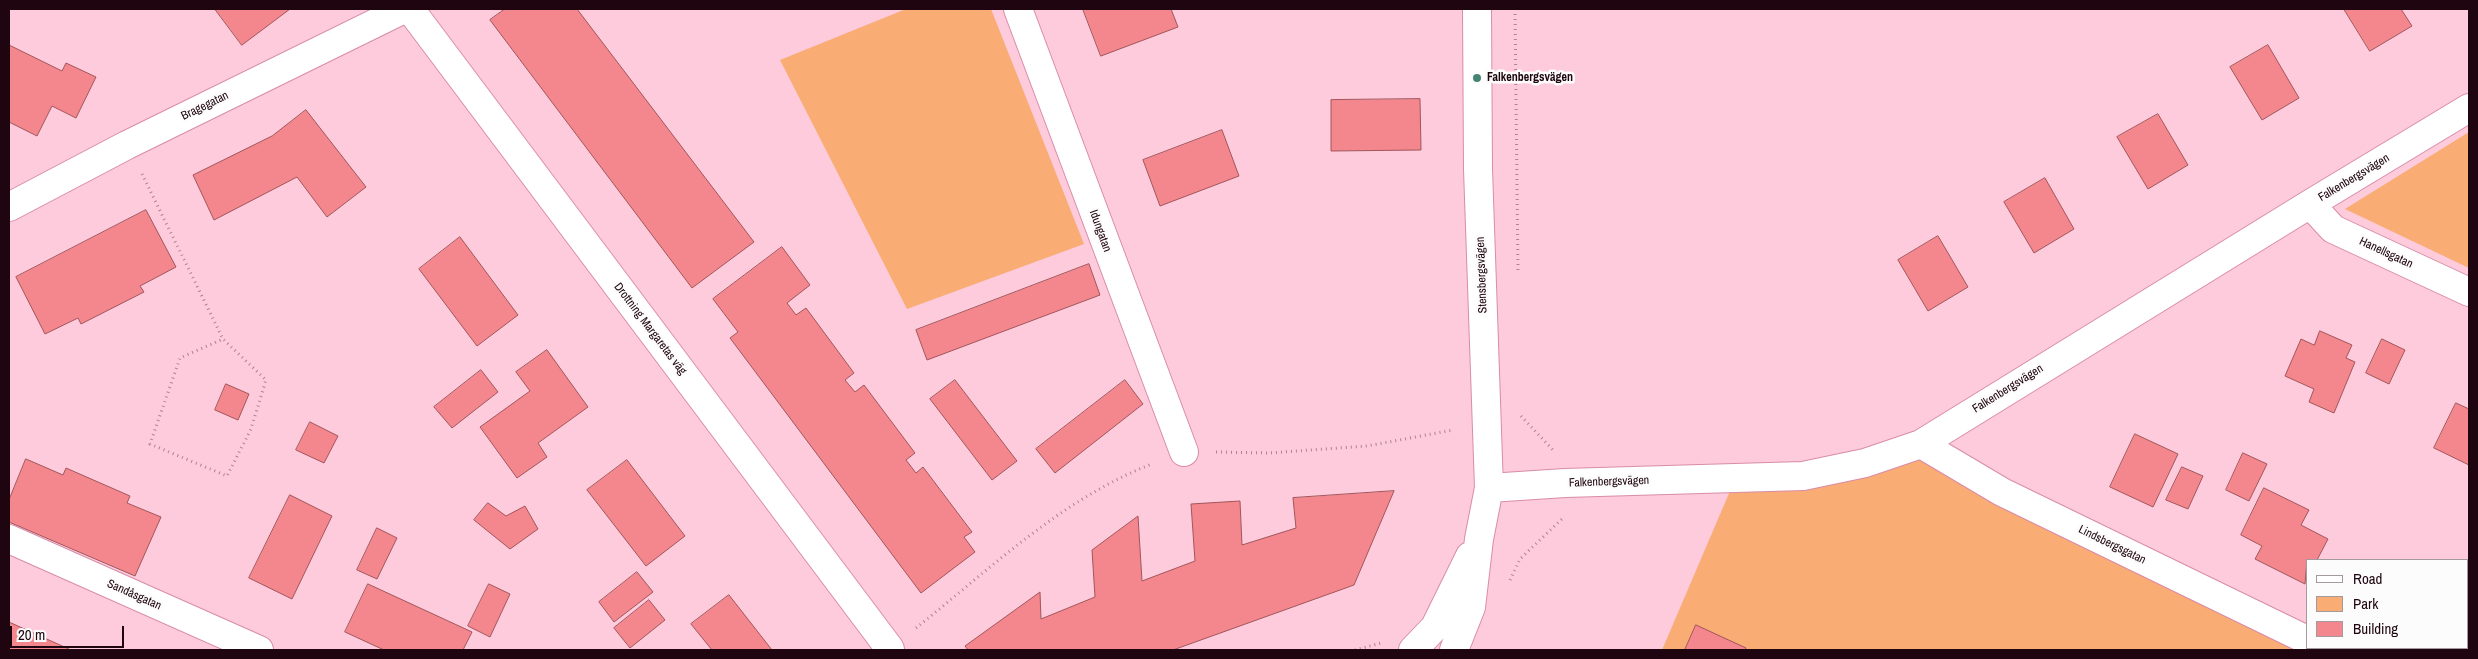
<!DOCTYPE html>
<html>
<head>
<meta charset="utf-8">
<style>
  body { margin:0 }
  #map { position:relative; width:2478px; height:659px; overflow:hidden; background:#fdcbdc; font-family:"Archivo Narrow",sans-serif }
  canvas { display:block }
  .frame { position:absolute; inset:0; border:10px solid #1f050f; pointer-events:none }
  .legend { position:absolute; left:2306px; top:559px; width:162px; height:90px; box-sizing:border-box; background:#fcfcfc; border:1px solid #a4999d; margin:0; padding:6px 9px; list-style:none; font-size:15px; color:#1f050f }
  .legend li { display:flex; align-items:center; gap:10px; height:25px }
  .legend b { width:25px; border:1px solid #a4999d }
  .scale { position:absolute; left:10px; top:626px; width:114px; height:22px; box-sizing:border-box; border:2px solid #1f050f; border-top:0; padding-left:6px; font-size:15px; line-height:18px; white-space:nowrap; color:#1f050f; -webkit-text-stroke:4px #fcfcfc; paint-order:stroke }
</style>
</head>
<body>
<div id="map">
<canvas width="2478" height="659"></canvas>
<div class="frame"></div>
<ul class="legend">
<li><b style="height:6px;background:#fff"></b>Road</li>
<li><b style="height:14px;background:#f9ac74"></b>Park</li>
<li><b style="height:14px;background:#f4868d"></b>Building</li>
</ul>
<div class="scale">20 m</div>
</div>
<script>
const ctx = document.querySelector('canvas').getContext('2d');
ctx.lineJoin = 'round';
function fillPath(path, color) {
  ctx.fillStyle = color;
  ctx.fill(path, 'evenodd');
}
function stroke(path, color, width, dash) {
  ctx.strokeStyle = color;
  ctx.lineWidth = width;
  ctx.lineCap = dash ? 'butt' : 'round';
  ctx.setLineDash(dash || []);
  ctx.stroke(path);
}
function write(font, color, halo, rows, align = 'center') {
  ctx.font = font + ' "Archivo Narrow",sans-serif';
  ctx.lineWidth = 5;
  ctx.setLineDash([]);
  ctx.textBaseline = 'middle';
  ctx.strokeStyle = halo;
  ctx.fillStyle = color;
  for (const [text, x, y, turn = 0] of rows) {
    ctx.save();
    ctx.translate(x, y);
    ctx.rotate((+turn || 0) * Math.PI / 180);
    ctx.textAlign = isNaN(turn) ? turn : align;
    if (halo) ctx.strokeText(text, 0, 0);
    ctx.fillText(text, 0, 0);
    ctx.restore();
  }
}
const green = new Path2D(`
  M906,9H991L1084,244L907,309L780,60Z
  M2469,132V268L2345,209Z
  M1921,444L2329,650H1662L1736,477Z`);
const building = new Path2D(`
  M215,9H290L242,45Z
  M505,9H577L754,242L692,288L490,20Z
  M1083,9H1171L1178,27L1101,56Z
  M2344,9H2401L2412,26L2370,51Z
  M9,45L62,71L66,63L96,77L76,118L52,106L37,136L9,122Z
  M2268,45L2299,98L2262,120L2230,67Z
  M1420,99L1421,150L1331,151V100Z
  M306,110L366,187L327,217L297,177L214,220L193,175L272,136Z
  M2158,114L2188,165L2148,189L2117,137Z
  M1222,130L1239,176L1160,206L1143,160Z
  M2045,178L2074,229L2034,253L2004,202Z
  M146,210L176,267L140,286L144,292L81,324L78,318L45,334L16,277Z
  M1938,236L1968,287L1928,311L1898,260Z
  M460,237L518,315L477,346L419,269Z
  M782,247L810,285L787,303L796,315L806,308L854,373L845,380L855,392L864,385L915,453L906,460L916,473L923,467L972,532L964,537L975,552L921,593L730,338L738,332L713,299Z
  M1089,264L1100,295L927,360L916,330Z
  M2320,331L2352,345L2346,358L2355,362L2334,413L2309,402L2314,389L2285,376L2301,339L2314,345Z
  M2382,339L2405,350L2389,384L2366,373Z
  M547,350L588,407L538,443L547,457L517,478L480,427L530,391L516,372Z
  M481,370L498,392L452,428L434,407Z
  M955,380L1017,461L992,480L930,399Z
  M1125,380L1143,404L1055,473L1036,449Z
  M226,384L249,394L238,420L215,410Z
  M2456,403L2469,409V465L2434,448Z
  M310,422L338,436L324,463L296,450Z
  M2135,434L2178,454L2153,507L2110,487Z
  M2243,453L2267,464L2249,501L2226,490Z
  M26,459L63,475L66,468L130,496L127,503L161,517L135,576L9,522V500Z
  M627,460L685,536L646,566L587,490Z
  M2182,467L2203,476L2188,509L2166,500Z
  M2264,488L2309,510L2301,525L2328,539L2317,560H2307L2305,584L2255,559L2262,546L2241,535Z
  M1394,491L1354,585L1173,650H968L965,646L1040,592L1041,619L1095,597L1092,550L1138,516L1142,581L1195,561L1191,504L1240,501L1242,545L1296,528L1293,498Z
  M290,495L332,516L292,599L249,578Z
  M488,503L506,516L525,506L538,529L510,549L474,520Z
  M377,528L397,538L377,579L357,570Z
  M637,572L653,592L614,622L599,602Z
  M368,584L472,632L463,650H384L345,632Z
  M489,584L510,594L490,637L468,626Z
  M729,595L772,650H712L691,624Z
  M649,600L665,620L630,648L614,628Z
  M9,622L71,650H9Z
  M1696,625L1746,648L1745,650H1685Z`);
const path = new Path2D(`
  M1515,9L1518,271
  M142,174L223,339L266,380L251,429L227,476L150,444L180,358L223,339
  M1521,416L1553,450
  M1216,452L1269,453L1367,446L1453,430
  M1510,580L1520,559L1564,517
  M916,628C990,569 1063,498 1152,464
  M1355,650L1381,643`);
const street = new Path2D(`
  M410,9L890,649
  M1018,9L1184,452
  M2310,204L2333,229L2469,292
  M9,207L127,145L404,9
  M1921,444L2002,492L2307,640
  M1489,488L1565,483L1803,476L1865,463L1921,444L2310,204L2469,108
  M9,539L259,650
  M2324,648L2329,650
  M1413,650L1435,627L1470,556
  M1454,650L1471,607L1479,539L1489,488L1478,169L1477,9`);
const markers = [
  [1477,78,5,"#438475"]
];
const poiNames = [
  ["Falkenbergsvägen",1487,78]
];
const streetNames = [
  ["Bragegatan",205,106,-26],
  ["Falkenbergsvägen",2354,178,-31],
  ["Idungatan",1100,231,70],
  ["Hanellsgatan",2386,253,25],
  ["Stensbergsvägen",1482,275,-92],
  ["Drottning Margaretas väg",650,329,53],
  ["Falkenbergsvägen",2008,389,-32],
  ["Falkenbergsvägen",1609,482,-2],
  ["Lindsbergsgatan",2112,545,26],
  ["Sandåsgatan",134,595,24]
];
fillPath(green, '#f9ac74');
fillPath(building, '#f4868d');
stroke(building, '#a1565b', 1);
stroke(street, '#d98ca8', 30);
stroke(path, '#ad8392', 3, [1, 4]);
stroke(street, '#fff', 28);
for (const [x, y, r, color] of markers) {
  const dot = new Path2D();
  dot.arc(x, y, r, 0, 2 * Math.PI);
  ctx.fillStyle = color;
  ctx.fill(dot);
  stroke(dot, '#fcfcfc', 2);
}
write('bold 12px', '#1f050f', '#fcfcfc', poiNames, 'left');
write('12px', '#1f050f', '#fcfcfc', streetNames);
</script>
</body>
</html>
